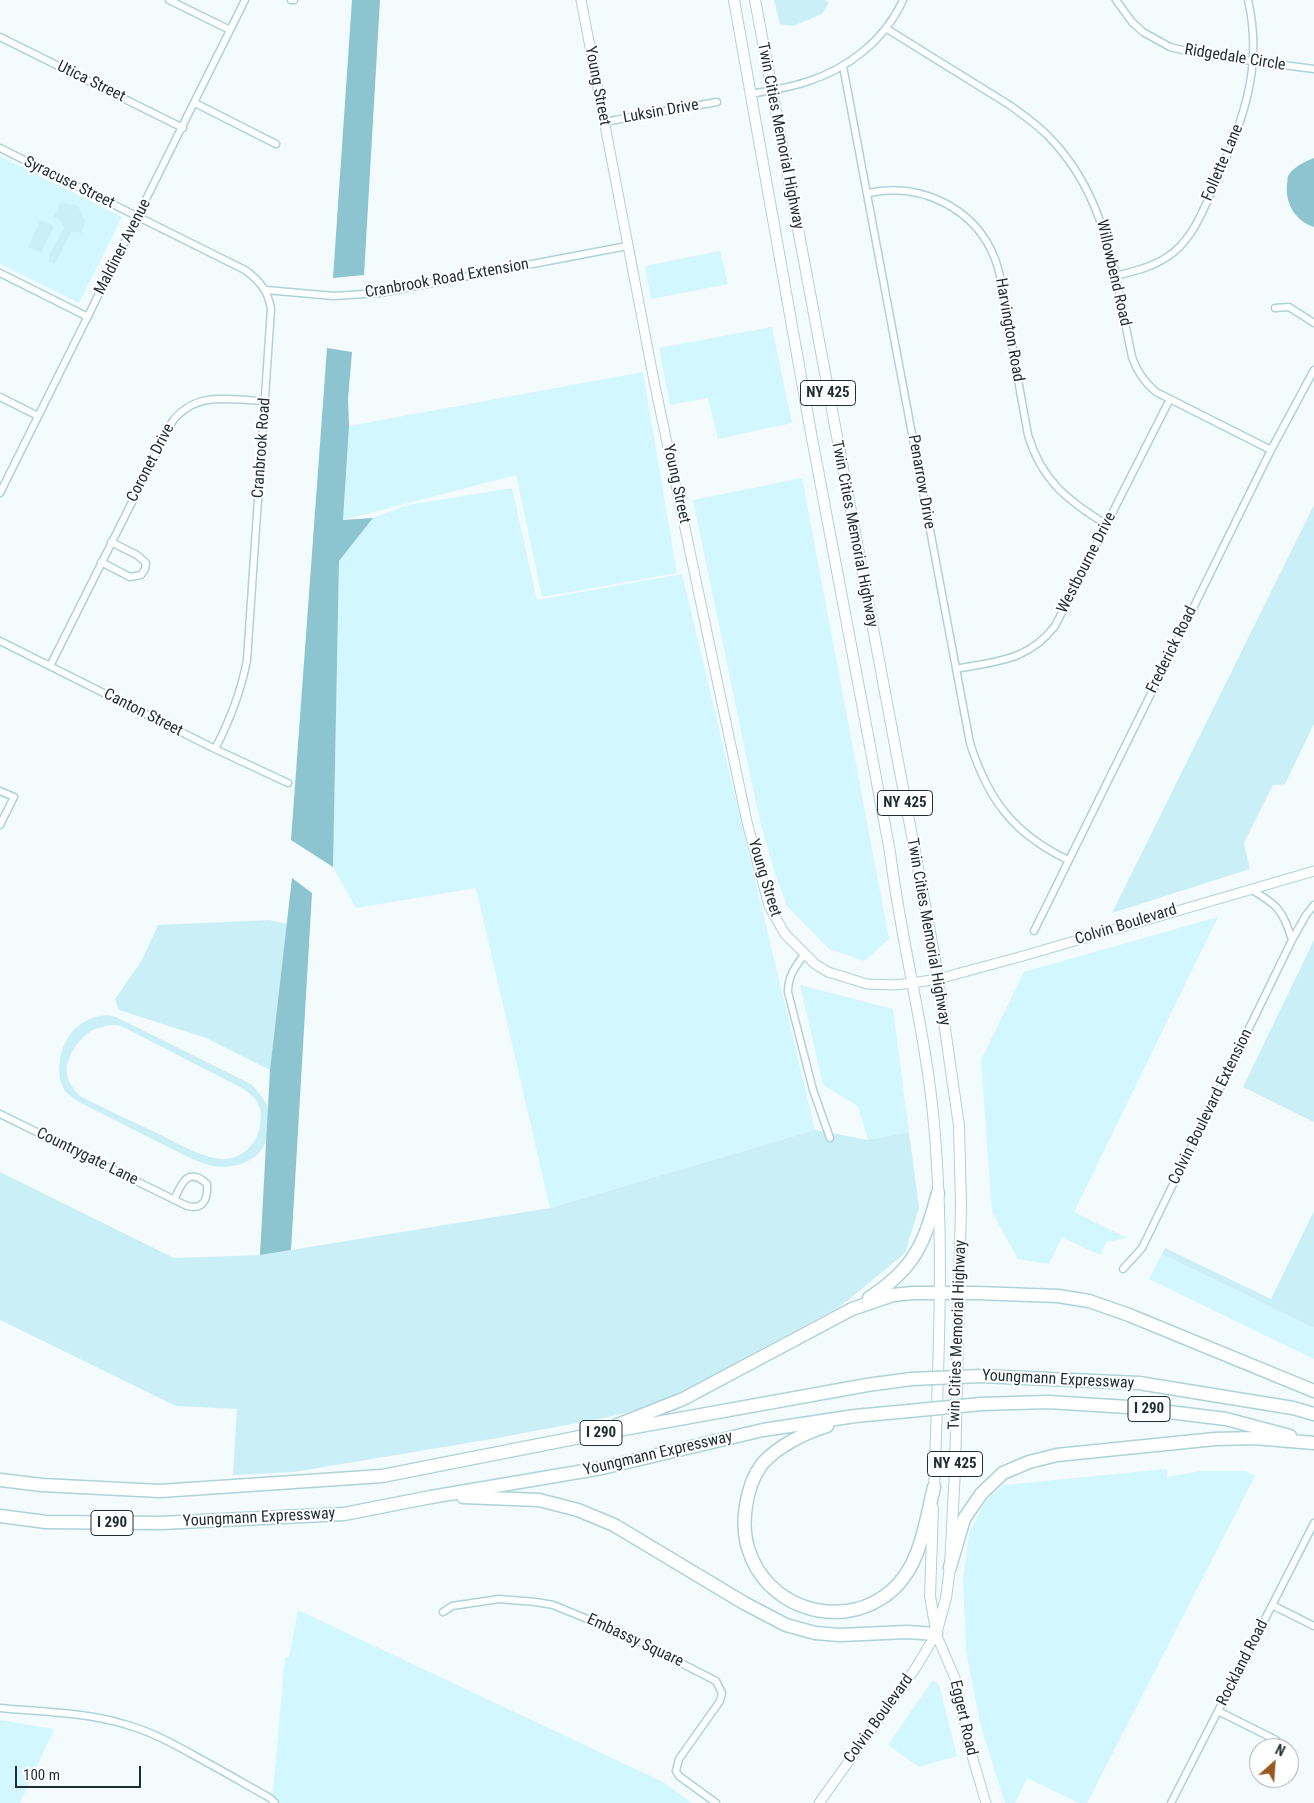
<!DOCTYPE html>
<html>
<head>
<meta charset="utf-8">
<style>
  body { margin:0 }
  #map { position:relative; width:1314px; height:1803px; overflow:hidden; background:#f4fbfc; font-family:"Roboto Condensed",sans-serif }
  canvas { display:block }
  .north { position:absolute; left:1249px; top:1738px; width:50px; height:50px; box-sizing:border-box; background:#fff; border:1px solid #a5abad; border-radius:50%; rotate:26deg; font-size:14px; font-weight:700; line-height:20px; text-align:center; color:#1f2e31 }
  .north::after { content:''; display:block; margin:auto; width:18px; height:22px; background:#985921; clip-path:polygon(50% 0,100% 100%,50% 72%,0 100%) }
  .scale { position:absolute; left:15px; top:1766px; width:126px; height:22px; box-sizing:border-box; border:2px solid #1f2e31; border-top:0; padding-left:6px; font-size:15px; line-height:18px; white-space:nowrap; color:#1f2e31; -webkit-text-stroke:4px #fff; paint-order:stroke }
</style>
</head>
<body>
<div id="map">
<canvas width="1314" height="1803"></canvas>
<div class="north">N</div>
<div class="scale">100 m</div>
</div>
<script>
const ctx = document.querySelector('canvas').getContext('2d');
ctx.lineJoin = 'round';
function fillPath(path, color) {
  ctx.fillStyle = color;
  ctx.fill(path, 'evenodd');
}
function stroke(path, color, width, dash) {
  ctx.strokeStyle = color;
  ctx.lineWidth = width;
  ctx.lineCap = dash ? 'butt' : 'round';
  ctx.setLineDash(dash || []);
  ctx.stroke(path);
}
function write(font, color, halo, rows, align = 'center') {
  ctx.font = font + ' "Roboto Condensed",sans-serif';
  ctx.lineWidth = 4;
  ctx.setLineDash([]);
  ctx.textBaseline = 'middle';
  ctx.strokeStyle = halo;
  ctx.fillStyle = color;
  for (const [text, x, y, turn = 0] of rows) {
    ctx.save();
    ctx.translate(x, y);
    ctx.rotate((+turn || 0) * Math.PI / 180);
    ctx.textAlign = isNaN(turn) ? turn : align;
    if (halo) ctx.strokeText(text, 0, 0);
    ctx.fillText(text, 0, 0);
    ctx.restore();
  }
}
const built = new Path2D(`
  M0,156L122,217L79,303L0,264Z
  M720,251L728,284L651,299L645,266Z
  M772,327L792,423L718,439L708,398L670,405L659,348Z
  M643,372L677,573L542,597L516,475L343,520L349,426Z
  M802,478L889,939L864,961L829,949L787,906L775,874L758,813L693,500Z
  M512,488L537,600L682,574L815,1130L550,1208L476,888L356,908L333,867L339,561L373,518L407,505Z
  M1218,917L1074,1212L1127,1238L1106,1242L1100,1255L1062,1237L1049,1264L1018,1259L992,1212L981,1060L1024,972Z
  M800,985L893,1009L909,1132L868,1140L858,1106L823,1085Z
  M1162,1254L1314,1328V1359L1149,1279Z
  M1167,1469V1477L1201,1471H1245L1255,1476L1087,1803H1079L1027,1778L1015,1803H1005L981,1727L966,1652L963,1580L969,1534L986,1500L1004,1485Z
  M298,1610L663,1782L692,1803H272L285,1657L289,1658Z
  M932,1681L936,1682L939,1685L957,1756L919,1767L888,1745Z
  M0,1720L54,1729L20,1803H0Z`);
const green = new Path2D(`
  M774,0H825L829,3L822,14L793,26L780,24Z
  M61,203L77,205L85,220L82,233L71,232L55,264L49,262V256L64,228L60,220L53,217Z
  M41,219L54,226L41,253L28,247Z
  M1314,505V724L1285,784L1273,785L1244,843L1250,869L1112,913Z
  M269,920L287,924L270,1070L206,1038L119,1010L115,999L142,960L158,925Z
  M1314,940V1122L1243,1087Z
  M107,1015L116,1017L251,1084C270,1105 271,1108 267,1136C263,1162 231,1171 209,1165C192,1160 175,1150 160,1143C132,1129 105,1115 77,1101C74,1098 68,1095 65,1091C53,1072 61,1039 78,1026C87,1019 97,1016 107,1015ZM110,1025H117L125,1028L240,1087C248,1092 257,1098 260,1108C261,1113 261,1119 260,1124C258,1146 238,1163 215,1158C195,1154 177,1143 159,1134C132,1122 106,1109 80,1096C76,1092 72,1087 70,1083C60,1065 76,1041 91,1031C96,1028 104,1027 110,1025Z
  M815,1130L868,1140L909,1132L919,1208L905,1253L846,1302L835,1309L666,1400L638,1410L604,1418L503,1437L294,1472L233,1475L237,1409L176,1406L0,1320V1172L174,1258L260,1255L550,1208Z
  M1314,1211V1328L1162,1254L1165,1248L1271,1299Z`);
const forest = new Path2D(`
  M352,0H380L364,275L333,278Z
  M327,348L352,352L348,399L349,426L343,520L373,518L339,561L333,867L291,840Z
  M292,878L312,893L291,1250L260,1255L270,1070Z`);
const water = new Path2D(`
  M1314,158V227C1295,221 1285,203 1287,184C1288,181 1287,178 1288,176C1293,167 1306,161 1314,158Z`);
const minor = new Path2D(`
  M169,0L230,30
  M291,0H294
  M1116,0L1132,22L1143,32L1170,47L1199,54L1314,69
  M887,29L1011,106C1023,115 1036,124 1047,135C1108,195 1115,278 1132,357C1137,372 1144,382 1156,392L1271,450
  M0,37L183,128
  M843,66L970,743C988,800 1014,834 1068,860
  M750,94C768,91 788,88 806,82C848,69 885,40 903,0
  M195,103L276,144
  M604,122L717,102
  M0,148L245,270C260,281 268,291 271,309L247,660C241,692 230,720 215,749
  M868,193C920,182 975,207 995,259C1004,283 1006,312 1011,337C1016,370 1022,402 1028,435C1042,481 1067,500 1107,525
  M0,273L88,317
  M1115,276C1136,271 1157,266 1174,252C1195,234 1204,208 1215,184C1242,122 1264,69 1248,0
  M266,290L334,296L380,293L627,246
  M1275,308L1289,307L1314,323
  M0,397L38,416
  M0,493L245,0
  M101,562L130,577L141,575L145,569L146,563L137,555L111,542
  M0,641L215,749L288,783
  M50,666L172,422C196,390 230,400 265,401
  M956,669C997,661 1028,661 1055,626L1170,399
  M0,791L14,797L0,825
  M1250,889C1277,904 1283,910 1292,940
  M1034,931L1271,450L1314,370
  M804,955C795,967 788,976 788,992L813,1090L830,1138
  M0,1114L187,1206C203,1210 208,1200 207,1184C188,1166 181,1184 174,1200
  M1123,1269L1142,1248L1292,940L1306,915L1314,905
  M1272,1605L1314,1626
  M443,1612L452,1606L499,1599L536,1602L553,1605L624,1634L716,1681L722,1693L720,1701L679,1759L676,1771L679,1776L716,1803
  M0,1708C41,1712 84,1712 124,1724C150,1731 174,1744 197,1757C221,1770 245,1784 270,1798L275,1803
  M1218,1711L1276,1740
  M1171,1803L1314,1523`);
const tertiary = new Path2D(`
  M581,0L654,381L747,822L769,906L785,934L815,964L828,972L867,984L894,985L912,983L938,979L1023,956L1314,871
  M936,1634L955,1678L968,1742L986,1803
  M819,1803L915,1669L936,1634`);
const primary = new Path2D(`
  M734,0L811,433L890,852C901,943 926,1032 934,1124C945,1246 938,1370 934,1493
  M755,0L934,953L959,1126L961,1204L955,1469L950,1567L946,1598L936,1634
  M933,1508L930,1596L936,1630`);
const motorway = new Path2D(`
  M869,1298C915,1268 924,1244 938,1193
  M981,1376L1139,1383L1293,1408L1314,1414
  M981,1404L1048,1402L1128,1407L1226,1419L1290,1436
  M617,1425L683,1399L852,1309L893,1295L912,1293H977L1058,1296L1089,1301L1129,1315L1314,1391
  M827,1426C804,1433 778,1446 762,1464C753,1476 748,1492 746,1506C735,1568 786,1619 847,1611C870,1608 891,1595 904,1577C922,1553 927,1515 934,1487
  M0,1480L42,1485L160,1491L382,1476L585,1436L867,1385L911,1379
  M463,1497L539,1500L578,1510L614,1525L744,1603L786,1625L815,1633L840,1635L907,1632L936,1634
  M0,1516L46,1522L161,1523L344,1514L431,1497L602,1468L763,1430L855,1416L909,1411
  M950,1567L964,1519L981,1494L1003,1473L1029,1462L1057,1455L1215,1439L1254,1438L1314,1443`);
const motorwayBridge = new Path2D(`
  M911,1379L981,1376
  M909,1411L981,1404`);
const shields = [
  [828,393,55],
  [905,803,55],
  [1149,1409,42],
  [601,1433,42],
  [955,1464,55],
  [112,1523,42]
];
const shieldNames = [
  ["NY 425",828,393],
  ["NY 425",905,803],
  ["I 290",1149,1409],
  ["I 290",601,1433],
  ["NY 425",955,1464],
  ["I 290",112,1523]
];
const streetNames = [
  ["Ridgedale Circle",1235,58,9],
  ["Utica Street",91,82,26],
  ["Young Street",597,86,79],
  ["Luksin Drive",661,112,-10],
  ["Twin Cities Memorial Highway",780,136,79],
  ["Follette Lane",1223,163,-67],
  ["Syracuse Street",69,183,26],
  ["Maldiner Avenue",123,247,-63],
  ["Willowbend Road",1113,273,77],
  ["Cranbrook Road Extension",447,279,-10],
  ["Harvington Road",1009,330,80],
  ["Cranbrook Road",262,448,-86],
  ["Coronet Drive",151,463,-63],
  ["Penarrow Drive",921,482,80],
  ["Young Street",676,484,78],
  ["Twin Cities Memorial Highway",854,534,79],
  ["Westbourne Drive",1087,563,-63],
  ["Frederick Road",1172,650,-64],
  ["Canton Street",143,713,27],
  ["Young Street",764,878,73],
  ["Colvin Boulevard",1126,925,-17],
  ["Twin Cities Memorial Highway",928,932,80],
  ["Colvin Boulevard Extension",1211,1107,-64],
  ["Countrygate Lane",87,1157,26],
  ["Twin Cities Memorial Highway",958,1335,-88],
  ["Youngmann Expressway",1058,1380,3],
  ["Youngmann Expressway",658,1454,-13],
  ["Youngmann Expressway",259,1518,-3],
  ["Embassy Square",635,1641,25],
  ["Rockland Road",1243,1663,-63],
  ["Eggert Road",963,1718,77],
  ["Colvin Boulevard",879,1719,-54]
];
fillPath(built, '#d2f7ff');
fillPath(green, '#cbeff6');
fillPath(forest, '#8cc4d0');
fillPath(water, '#8dc4d0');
stroke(minor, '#aed2da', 9);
stroke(tertiary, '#aed2da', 11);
stroke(primary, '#aed2da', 12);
stroke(motorway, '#aed2da', 15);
stroke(minor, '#fff', 6);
stroke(tertiary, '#fff', 9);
stroke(primary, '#fff', 10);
stroke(motorway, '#fff', 12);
stroke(motorwayBridge, '#aed2da', 15, []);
stroke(motorwayBridge, '#fff', 12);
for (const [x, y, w] of shields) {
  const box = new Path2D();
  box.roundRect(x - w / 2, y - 12.5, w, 25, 4);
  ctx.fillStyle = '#fff';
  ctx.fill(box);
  stroke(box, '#1f2e31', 1);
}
write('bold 15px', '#1f2e31', null, shieldNames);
write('16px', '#1f2e31', '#fff', streetNames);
</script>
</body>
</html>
